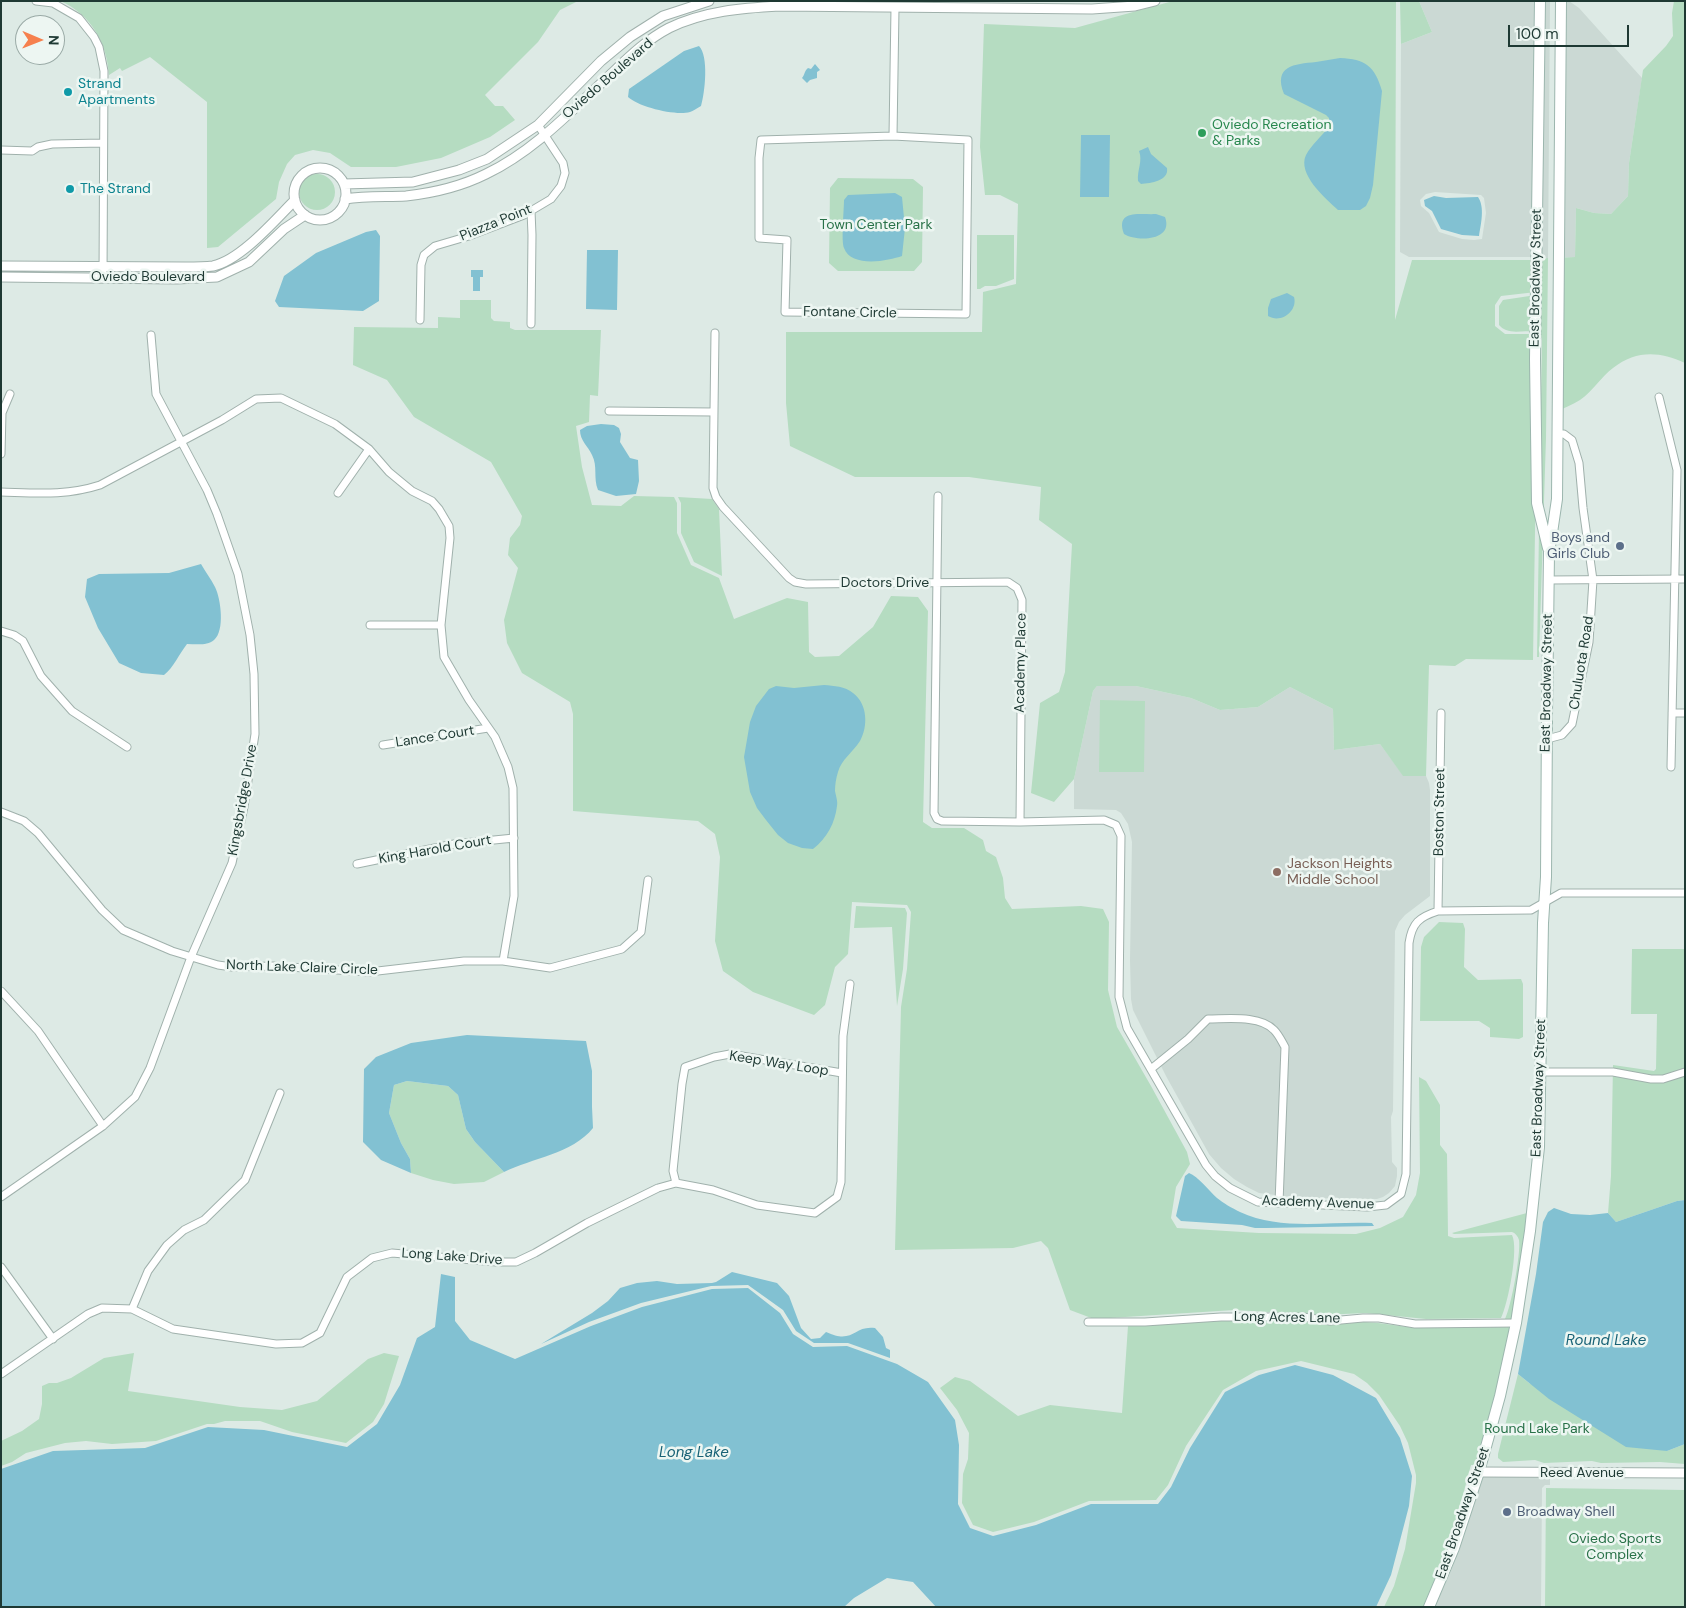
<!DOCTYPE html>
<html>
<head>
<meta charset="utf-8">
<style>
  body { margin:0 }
  #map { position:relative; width:1686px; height:1608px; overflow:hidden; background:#ddeae5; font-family:"DM Sans",sans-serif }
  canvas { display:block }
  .frame { position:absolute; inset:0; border:2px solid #1e3933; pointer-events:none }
  .north { position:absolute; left:15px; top:15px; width:50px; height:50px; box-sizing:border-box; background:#edf6f2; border:1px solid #9aaaa6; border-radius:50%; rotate:91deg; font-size:14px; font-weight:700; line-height:20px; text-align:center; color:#1e3933 }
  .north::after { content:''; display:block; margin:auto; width:18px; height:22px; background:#f6804e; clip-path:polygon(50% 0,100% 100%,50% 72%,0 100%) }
  .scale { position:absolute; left:1508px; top:25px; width:121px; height:22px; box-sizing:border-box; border:2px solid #1e3933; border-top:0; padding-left:6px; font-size:15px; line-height:18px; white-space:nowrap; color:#1e3933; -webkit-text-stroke:4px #edf6f2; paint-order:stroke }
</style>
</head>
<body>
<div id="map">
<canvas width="1686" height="1608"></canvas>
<div class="frame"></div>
<div class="north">N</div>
<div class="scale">100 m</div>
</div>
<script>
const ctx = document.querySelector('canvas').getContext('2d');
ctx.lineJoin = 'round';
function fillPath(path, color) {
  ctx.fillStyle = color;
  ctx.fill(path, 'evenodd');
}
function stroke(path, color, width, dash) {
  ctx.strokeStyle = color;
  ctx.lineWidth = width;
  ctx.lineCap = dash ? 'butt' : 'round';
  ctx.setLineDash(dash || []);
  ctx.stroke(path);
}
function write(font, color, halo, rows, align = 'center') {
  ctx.font = font + ' "DM Sans",sans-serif';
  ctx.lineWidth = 5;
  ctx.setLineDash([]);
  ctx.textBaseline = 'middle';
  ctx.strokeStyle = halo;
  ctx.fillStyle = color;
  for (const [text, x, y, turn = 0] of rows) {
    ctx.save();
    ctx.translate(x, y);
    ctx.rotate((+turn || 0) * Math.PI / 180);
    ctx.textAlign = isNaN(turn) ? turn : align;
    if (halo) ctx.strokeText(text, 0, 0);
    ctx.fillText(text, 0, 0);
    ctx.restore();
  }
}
const built = new Path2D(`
  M1419,1H1550L1548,258L1539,259L1535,257H1409L1400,252L1401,44L1432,32ZM1435,192L1481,195L1484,198L1486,213L1482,239L1474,240L1462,239L1439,232L1429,213L1421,206L1420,200L1426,194Z
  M1560,1H1569L1579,8L1642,78L1629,163L1628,196L1611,214L1594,213L1576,208L1575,257L1557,258Z
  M1097,686H1136L1191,698L1220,710L1258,707L1290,687L1333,709L1334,750L1380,744L1403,775L1426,776L1429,783L1430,790V896L1405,915L1399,922L1395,931L1393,1111L1391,1117L1392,1162L1397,1168V1176L1395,1186L1389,1193L1383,1197L1377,1199L1300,1198L1259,1193L1247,1187L1234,1179L1221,1168L1209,1154L1166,1076L1133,1010L1131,999L1130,960L1132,842L1128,824L1121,813L1116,810L1074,809V779L1093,691Z
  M1482,1476L1550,1477V1485H1545L1542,1488L1541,1607H1434Z`);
const green = new Path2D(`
  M60,1H578L560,10L538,42L485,95L495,106H503L515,120L490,137L441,158L396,167H351L330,153L313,150L295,155L287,164L279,182L276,199L218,247L207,248V102L150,57L122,71L120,68L109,75C107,43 91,14 60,1Z
  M1173,1H1396L1395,320L1412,260H1535L1536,292L1501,296L1495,305V326L1505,334H1530L1538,338L1533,660L1466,659L1455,666L1429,665L1426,776H1403L1380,744L1334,750L1333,709L1290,687L1258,707L1220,710L1191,698L1136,686H1097L1093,691L1074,779L1054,802L1031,793L1040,703L1059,692L1065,672L1072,544L1039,520L1041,487L969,477H855L790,446L786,403V332H982L983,292L1016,284L1018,204L1000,195H985L980,147L984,24L1075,28Z
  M1400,1H1419L1432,32L1401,44Z
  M1674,1H1685V363C1659,351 1636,350 1613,368C1601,377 1593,391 1580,400C1572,405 1563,408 1556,412L1557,258L1575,257L1576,208L1594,213L1611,214L1628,196L1629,163L1643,70L1666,46L1673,36L1672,13Z
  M299 192a18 18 0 1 1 36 0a18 18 0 1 1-36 0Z
  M838,178L913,179L923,187L922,262L914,271H838L829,263L830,188Z
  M977,235H1014V279L996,286H985L980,289H977Z
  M1548,258L1546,438L1539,657H1537L1542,338C1532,326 1518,335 1506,330C1503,329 1501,327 1499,325V306L1503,300L1536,295L1539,293L1542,283L1539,259Z
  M460,300H491V318L494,321L510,322V328L515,330H601L598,396L590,395L589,422L576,426L582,467L592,505L621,506L634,496L674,497L677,503V533L691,565L719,578L734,619L787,598L808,602L809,652L815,657L839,656L873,627L891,596L918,597L928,611L923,822L932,828H964L983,840L986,851L996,857L1003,878L1005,898L1012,909L1081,906L1103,909L1109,922L1108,990L1117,1027L1151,1086L1187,1152L1190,1164L1176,1187L1171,1218L1177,1228L1259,1233L1356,1234L1380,1228L1403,1217L1416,1195L1420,1173L1419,1077L1426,1081L1440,1105V1145L1447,1154L1448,1236L1454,1238L1512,1235C1519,1248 1508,1304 1501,1318L1426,1319L1366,1313L1321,1315L1234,1310L1094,1319L1070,1310L1048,1248L1041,1241L1013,1248L895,1250L901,1007L907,969L911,912L907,905L852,902L848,954L835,967L825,1005L814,1015L753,992L723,971L715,941L720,857L715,834L698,821L573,811V714L570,702L522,673L507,643L504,620L518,568L508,555L510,538L520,525L522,516L491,462L414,417L387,380L353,365L354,327L438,328V317L460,318Z
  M678,497L712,499L719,509L722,576L694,562L681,533V503Z
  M1100,700L1145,701L1144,772H1099Z
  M856,906L905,908L907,913L903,969L897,1006L892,927L854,928Z
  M1439,922L1463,923L1465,929L1464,967L1478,980L1521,979L1523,984V1037L1519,1039L1490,1037V1028L1479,1021H1420L1421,947L1424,937Z
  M1632,949H1685V1200L1677,1201L1616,1222L1608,1213L1611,1176L1613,1065L1654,1071L1656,1069L1657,1014H1631Z
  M407,1081L448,1086L458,1095L466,1129L475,1142L504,1172L484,1182L454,1184L433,1180L411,1173L410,1159L401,1143L389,1113L394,1085Z
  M1527,1213L1512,1319H1505C1511,1307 1521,1254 1519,1240C1518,1236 1515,1233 1512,1232L1454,1234L1452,1233Z
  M1221,1321H1303L1330,1325L1364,1322L1378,1323L1415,1328L1510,1327L1495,1395L1476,1465H1471L1448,1550L1424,1607H1384L1394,1586L1405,1549L1416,1483V1475L1408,1443L1400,1426L1379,1395L1367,1383L1354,1374L1301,1361L1256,1371L1223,1390L1186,1446L1168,1485L1156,1500L1089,1501L1034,1522L993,1532L973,1525L962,1503L963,1474L968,1459L969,1433L957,1410L940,1388L955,1377L970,1381L1018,1416L1050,1405L1122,1413L1128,1326Z
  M134,1353L128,1391L240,1407L282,1410L317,1401L368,1359L384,1353L399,1356L384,1404L373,1422L346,1443L292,1432L260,1421H225L214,1424H207L156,1441L112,1444L86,1441L65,1443L26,1453L12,1462L1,1466V1441L22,1431L39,1419L42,1404V1386L49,1383H57L71,1378L104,1358Z
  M1518,1374L1529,1383L1667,1451L1685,1444V1464L1660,1462L1601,1463L1592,1461L1544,1463L1535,1460L1503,1462L1498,1458V1454Z
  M1546,1488L1685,1490V1607H1545Z`);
const water = new Path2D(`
  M699,46C709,56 705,93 701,106C697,108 693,111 690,112C675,116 639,107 628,97L629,89L684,51Z
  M1340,58C1365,59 1375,66 1382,91L1373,185L1370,198L1366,206L1360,210H1338C1325,198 1297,174 1306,155C1312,144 1321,137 1329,127V118L1326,115L1284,94C1273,66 1294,64 1316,62C1324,61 1332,59 1340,58Z
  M815,64L820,70L817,72V78L810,80L807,83L802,78C805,75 804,71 808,68L811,69Z
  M1081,135H1110L1109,197H1080Z
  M1148,147L1151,154L1167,168C1169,181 1151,183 1141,184L1138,181C1137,170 1143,161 1139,151Z
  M895,193L902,197L905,228L902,256C888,261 851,268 844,248C841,241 844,210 844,200L848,195Z
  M1434,196L1446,198L1478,197C1485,207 1481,224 1479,236L1462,235L1441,229L1432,211L1425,206L1424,200Z
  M1156,214L1165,217C1174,241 1137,242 1124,234C1115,209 1140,215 1156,214Z
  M376,230L380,236L379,301L363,311L279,307L275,301L284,276L316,253L366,232Z
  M587,250H618L617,310L586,309Z
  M471,270H483V277H480V291H473V277H471Z
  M1287,293L1294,297C1298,311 1281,324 1268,316V308L1271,299Z
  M601,424L614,425L619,428L621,434L620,442L630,458L638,460L639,481L636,494L616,496L598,490C593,478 598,466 592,455C588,446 580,441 580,430L587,426Z
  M201,564C205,571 211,579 215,587C221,599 225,631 214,640C207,646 196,644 187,644C179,654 174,667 164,675L141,673L119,663L98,628L85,597L87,579L99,574L169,573Z
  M824,685C834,686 845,686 853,693C868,704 868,727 860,741C853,752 841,760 838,772C836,778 835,785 835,791C836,796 838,802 837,806C835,823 827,838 813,849L802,848L788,843L778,835L766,820L757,808L750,792L744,757L750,722L756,706L769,689L776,686L794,688Z
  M467,1035L586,1041L592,1071V1107L593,1128C572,1154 532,1158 504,1172L475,1142L466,1129L458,1095L448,1086L407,1081L394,1085L389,1113L401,1143L410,1159L411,1173L381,1160L363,1142L364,1069L376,1057L411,1043Z
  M1189,1173C1198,1176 1209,1191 1217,1198C1223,1203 1232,1208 1240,1212C1280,1231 1329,1221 1372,1223L1374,1226L1266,1228H1255L1242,1225L1181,1221L1176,1216L1185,1176Z
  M1685,1200V1444L1667,1451L1626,1447L1549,1399L1518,1374L1536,1274L1543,1222L1548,1212L1554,1208L1571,1214L1590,1215L1608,1213L1616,1222L1677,1201Z
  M732,1272L777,1283L789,1296L801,1328L811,1339L820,1338L826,1332C854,1345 853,1325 875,1328L883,1337L886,1348L890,1350V1358L848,1343H814L796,1331L783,1310L748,1285L711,1286L641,1303L589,1322L541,1344L592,1313L608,1301L620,1288L637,1283L657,1281L677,1284L712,1283L716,1282Z
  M441,1274L455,1277V1321L470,1340L515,1359L591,1326L642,1307L712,1289L748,1288L780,1313L793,1334L813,1347L847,1346L897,1364L928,1382L955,1420L959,1445L958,1504L970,1528L993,1536L1036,1525L1091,1504H1158L1171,1487L1190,1448L1225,1392L1259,1375L1295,1365L1333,1375L1376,1398L1400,1438L1412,1476L1409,1506L1391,1575L1376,1607H936L913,1582L887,1578L854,1598L844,1607H1V1469L53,1451L145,1448L208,1427L264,1430L347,1447L377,1424L400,1385L417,1338L435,1327Z`);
const minor = new Path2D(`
  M36,1L53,3L79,18L94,37L99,47L104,71L103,278
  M893,136L968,140L966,314L785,312L787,240L759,238V158L761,140Z
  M893,136L895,8
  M1,150L32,151L38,147L52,144L103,143
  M420,320L421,265L424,255L435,246L469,236L524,215L551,199L561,186L565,173L563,163L538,125
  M531,324L532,235L531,211
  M715,333L713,488L716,497L723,507L789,578L795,582L806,584L1008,582L1017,588L1022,600L1020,822
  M1659,397L1677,470L1671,767
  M609,411L713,412
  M1,454L2,413L10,394
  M1,492C36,493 66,496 100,485L222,420L256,399L281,398L335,424L369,449L389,472L412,491L432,501L439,509L449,526L450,538L441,625L444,657L469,700L495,737L508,767L513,788L514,896L503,961
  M338,493L369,449
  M938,496L934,813L937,819L942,821L1020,822L1104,820L1116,825L1121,836L1119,997L1127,1028L1206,1165L1215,1176L1230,1188L1258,1202L1367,1207L1386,1205L1401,1194L1406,1174L1409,943C1412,923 1419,917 1438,911L1531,910L1561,893H1685
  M1549,580L1685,579
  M370,625H441
  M1,631L14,635L23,641L41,676L72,711L127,747
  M1672,713H1685
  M1547,739L1562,735L1572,724L1589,642L1593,580L1583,508L1579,463L1572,440L1564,434H1558
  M383,745L488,728
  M1,812L24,821L38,833L102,910L123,930L172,951L218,965L232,967L273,966L369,972L464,961H503L550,968L622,949L641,932L648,880
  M357,864L454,844L514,838
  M1438,911L1441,713
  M1,991L38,1031L103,1126
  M1151,1069L1188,1039L1208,1019C1228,1019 1260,1015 1274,1030C1279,1035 1282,1042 1285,1047L1279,1203
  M1541,1072H1613L1651,1079H1663L1685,1072
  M676,1183L673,1171L682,1084L685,1067L714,1057L730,1054L842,1073
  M1,1197L103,1126L135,1097L150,1068L191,957L232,863L244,807L255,734L254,674L250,635L238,574L217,514L207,490L156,394L151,335
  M1,1267L53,1339
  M132,1309L148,1271L167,1245L184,1230L204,1220L245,1180L280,1093
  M1088,1322H1145L1221,1317H1303L1330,1321L1363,1318H1379L1415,1324L1516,1323
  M1,1374L88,1314L102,1308L132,1309L173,1329L276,1344L302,1343L320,1333L347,1277L372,1258L392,1253L496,1262H516L535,1253L587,1223L658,1188L676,1183L713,1190L757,1205L815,1213L837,1197L841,1182L843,1036L850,984`);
const tertiary = new Path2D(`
  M294 194a26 26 0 1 1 52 0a26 26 0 1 1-52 0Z
  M344,184L413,182L459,170L487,159L538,125L601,61L630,37L663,16L709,1
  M345,199C365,196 386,197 406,196C433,193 462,186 486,174C534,151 571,111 610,75C628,58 646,40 669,28C704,11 742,8 780,6L1092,9L1135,6L1155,1
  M1,266L185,267C194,267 204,267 213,266C241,260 275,220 295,200
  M1,277L177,279L217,277L249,262L284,229L305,215
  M1479,1472L1685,1473`);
const secondary = new Path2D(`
  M1540,1L1535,359L1537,503L1548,548
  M1429,1607L1454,1548L1479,1472L1500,1396L1516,1323L1530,1231L1539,1147L1543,923L1546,877L1547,715L1549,553L1557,499L1561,1`);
const markers = [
  [68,92,5,"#0f9aa8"],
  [1202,133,5,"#2e9e5b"],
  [70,189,5,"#0f9aa8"],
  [1620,546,5,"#5c6f8a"],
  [1277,872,5,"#8d6e63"],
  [1507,1512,5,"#5c6f8a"]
];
const streetNames = [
  ["Oviedo Boulevard",608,79,-41],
  ["Piazza Point",496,223,-22],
  ["Oviedo Boulevard",148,277],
  ["East Broadway Street",1536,278,-89],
  ["Fontane Circle",850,313,1],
  ["Doctors Drive",885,583],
  ["Academy Place",1021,663,-89],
  ["Chuluota Road",1582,663,-81],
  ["East Broadway Street",1547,683,-89],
  ["Lance Court",435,737,-9],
  ["Kingsbridge Drive",243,800,-80],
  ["Boston Street",1440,812,-89],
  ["King Harold Court",435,850,-10],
  ["North Lake Claire Circle",302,968,2],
  ["Keep Way Loop",779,1064,9],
  ["East Broadway Street",1539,1088,-88],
  ["Academy Avenue",1318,1203,2],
  ["Long Lake Drive",452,1257,4],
  ["Long Acres Lane",1287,1318,1],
  ["Reed Avenue",1582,1473],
  ["East Broadway Street",1463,1513,-71]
];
const cultureNames = [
  ["Strand",78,84],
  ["Apartments",78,100],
  ["The Strand",80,189]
];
const leisureNames = [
  ["Oviedo Recreation",1212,125],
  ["& Parks",1212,141]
];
const parkNames = [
  ["Town Center Park",876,225],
  ["Round Lake Park",1537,1429],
  ["Oviedo Sports",1615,1539],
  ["Complex",1615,1555]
];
const serviceNames = [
  ["Boys and",1610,538],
  ["Girls Club",1610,554],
  ["Broadway Shell",1517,1512,"left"]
];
const educationNames = [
  ["Jackson Heights",1287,864],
  ["Middle School",1287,880]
];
const waterNames = [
  ["Round Lake",1606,1341],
  ["Long Lake",694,1453]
];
fillPath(built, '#cbd9d4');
fillPath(green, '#b5dcc1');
fillPath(water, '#82c1d2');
stroke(minor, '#a0b1ac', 9);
stroke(tertiary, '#a0b1ac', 11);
stroke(secondary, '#9cb6ae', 12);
stroke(minor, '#fff', 7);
stroke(tertiary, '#fff', 9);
stroke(secondary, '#fff', 10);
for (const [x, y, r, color] of markers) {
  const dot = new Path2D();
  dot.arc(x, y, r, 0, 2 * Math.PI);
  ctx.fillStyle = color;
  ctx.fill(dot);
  stroke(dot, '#edf6f2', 2);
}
write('14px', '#1e3933', '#edf6f2', streetNames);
write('14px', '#0d838f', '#edf6f2', cultureNames, 'left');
write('14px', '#27864d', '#edf6f2', leisureNames, 'left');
write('14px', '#287148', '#edf6f2', parkNames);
write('14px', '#4e5e75', '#edf6f2', serviceNames, 'right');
write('14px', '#785e54', '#edf6f2', educationNames, 'left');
write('italic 15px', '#186276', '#edf6f2', waterNames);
</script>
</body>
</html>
